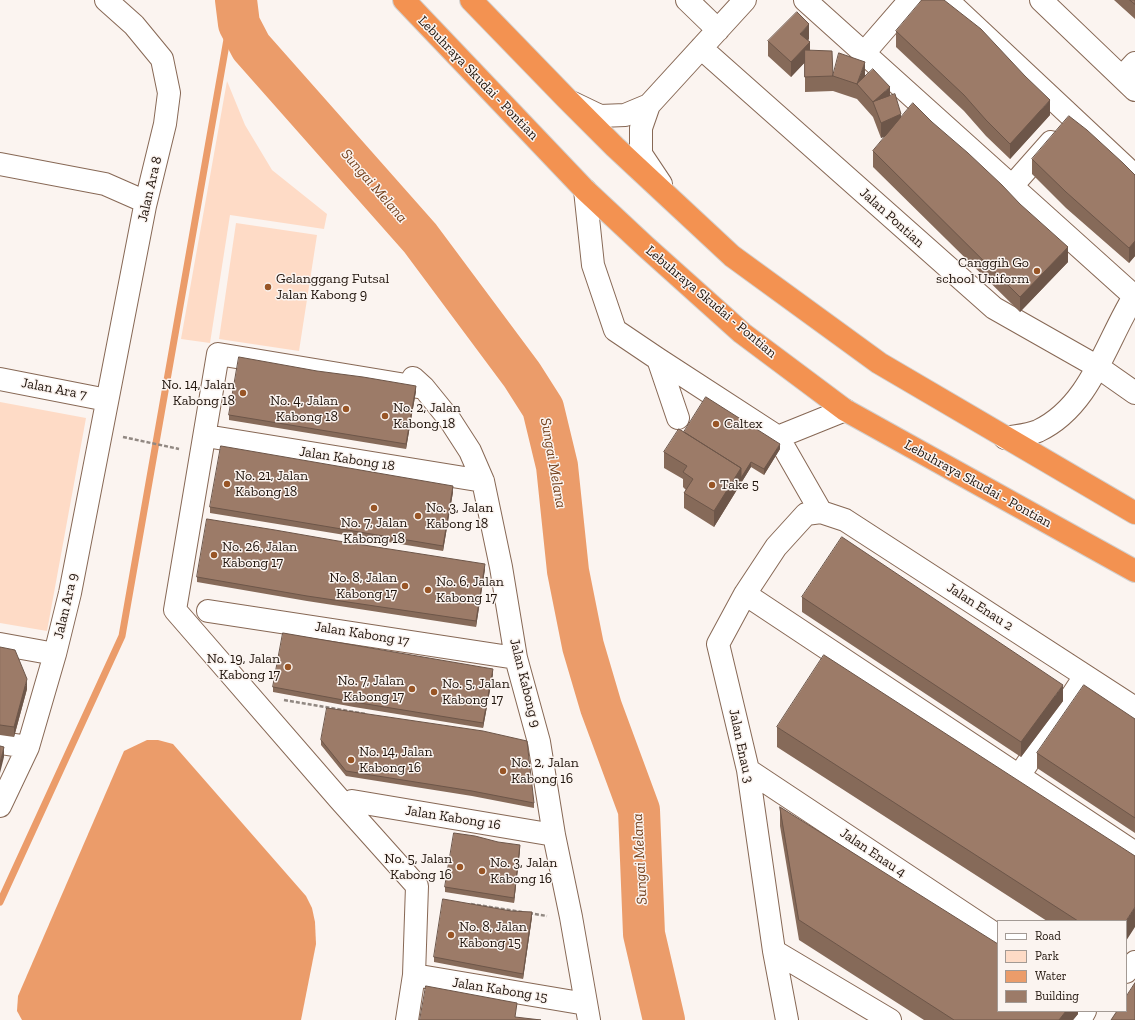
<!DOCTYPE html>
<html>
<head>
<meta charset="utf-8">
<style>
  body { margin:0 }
  #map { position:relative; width:1135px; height:1020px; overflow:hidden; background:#fbf4f0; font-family:"Zilla Slab",serif }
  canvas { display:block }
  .legend { position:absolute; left:997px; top:920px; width:130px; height:92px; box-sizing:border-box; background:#fbf4f0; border:1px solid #a39a94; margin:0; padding:5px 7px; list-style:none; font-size:12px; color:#1f130b }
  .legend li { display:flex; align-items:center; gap:8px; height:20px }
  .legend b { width:20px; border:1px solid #a39a94 }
</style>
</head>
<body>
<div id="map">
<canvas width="1135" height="1020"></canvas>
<ul class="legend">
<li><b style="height:5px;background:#fff"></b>Road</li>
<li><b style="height:11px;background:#fedbc6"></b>Park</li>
<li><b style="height:11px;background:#eb9c6a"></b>Water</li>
<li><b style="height:11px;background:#9c7b68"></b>Building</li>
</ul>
</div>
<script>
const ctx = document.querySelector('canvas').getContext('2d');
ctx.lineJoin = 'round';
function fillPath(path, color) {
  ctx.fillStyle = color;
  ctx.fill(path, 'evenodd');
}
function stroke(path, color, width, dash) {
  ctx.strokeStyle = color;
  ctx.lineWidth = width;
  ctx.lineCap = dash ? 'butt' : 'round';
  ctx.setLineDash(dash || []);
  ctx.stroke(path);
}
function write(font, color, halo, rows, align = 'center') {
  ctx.font = font + ' "Zilla Slab",serif';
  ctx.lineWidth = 3;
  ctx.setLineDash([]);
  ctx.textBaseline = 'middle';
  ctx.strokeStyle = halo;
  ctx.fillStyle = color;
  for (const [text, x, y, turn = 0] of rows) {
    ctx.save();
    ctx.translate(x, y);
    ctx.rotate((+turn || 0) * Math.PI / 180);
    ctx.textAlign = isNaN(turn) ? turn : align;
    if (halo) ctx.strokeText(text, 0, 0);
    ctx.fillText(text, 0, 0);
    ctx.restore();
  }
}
const green = new Path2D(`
  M227,81L245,125L272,170L327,214L324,229L230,215L210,343L181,339Z
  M236,223L317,235L299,351L219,339Z
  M0,402L86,418L47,631L0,623Z`);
const water = new Path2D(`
  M147,740H158L173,744L306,896L312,908L315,922L316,944L301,1020H22L17,1011L18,996L124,751Z`);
const stream = new Path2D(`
  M0,902L122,636L227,39L239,24`);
const river = new Path2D(`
  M236,0L239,24L251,47L420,238L522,375L543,408L557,466L568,571L583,646L601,707L639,810L644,934L664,1020`);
const path = new Path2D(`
  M123,437L179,449
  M284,700L366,714
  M471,904L522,912
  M529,913L547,916`);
const minor = new Path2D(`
  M687,0L718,30
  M805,0L1134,296
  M947,0L1135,176
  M1041,0L1135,90
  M701,48L994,308L1098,367L1135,393
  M864,53L910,0
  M1122,77L1135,63
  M573,103L600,116L625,115L649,105
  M0,164L105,184L146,202
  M661,184L641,154V128L649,105L745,0
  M1012,186L1051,142
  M585,190L593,265L615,330L658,359L778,437L845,410
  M658,359L678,418
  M413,378L424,388L450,420L470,451L483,481L501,567L516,658L539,742L554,835L571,917L589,1020
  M0,379L107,400
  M212,437L483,481
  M778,437L821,512
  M1005,438C1015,436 1029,435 1038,431C1091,406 1106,341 1135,295
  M745,594L1135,853
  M208,611L516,658
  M0,644L55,654
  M0,743L28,747
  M748,770L998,936
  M1019,776L1085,676
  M352,801L554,835
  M0,806L28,747L55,654L70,593L145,206L165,124L169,93L162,59L134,25L106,0
  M774,951L890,1020
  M1126,972L1135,962
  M414,975L586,1004
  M407,1020L414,975L417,886L340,800L175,610L218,354L424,388
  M787,1020L774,951L748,770L718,644L745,594L776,547L806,514L821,512L845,520L1135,708
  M1080,1020L1085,1011`);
const highway = new Path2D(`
  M404,0L585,190L645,246L742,333L845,410L1135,571
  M471,0L567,99L615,147L732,256L879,363L1135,513`);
const wall = new Path2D(`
  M1114,0H1135V19Z
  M896,31L1050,115L1010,159L986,136L964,111L896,47Z
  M809,39L808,40L810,50L833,76H865L890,95L901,117L1068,262L1020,312L873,167V151L886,136L881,138L873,117L857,99L833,91L805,92V62L791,77L768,56V41Z
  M1032,159L1135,175V256L1129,263L1066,208L1032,174Z
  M416,391L406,449L229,420V415Z
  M684,432L780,449L764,475L751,467L714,527L684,508V493L686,490L683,487V479L664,468V452Z
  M453,492L443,551L210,513V507Z
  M485,569L476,627L307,601L197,582V577Z
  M802,597L1063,701L1021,757L802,612Z
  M0,647L27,689L14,737L0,735Z
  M493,674L483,728L354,707L273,692V687Z
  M1135,719V833L1037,768V753Z
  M777,727L1126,921H1047L777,747Z
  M321,740L534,803V808L472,796L346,776L321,745Z
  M780,807L1078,1011V1014L1073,1020H924L799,940L780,826Z
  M520,850L514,903L445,892V887Z
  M532,917L523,979L434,962V957Z`);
const shadedWall = new Path2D(`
  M809,24V39L800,49V34Z
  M810,42V57L791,77V62Z
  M865,62V77L857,84Z
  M890,87V102H873Z
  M1050,100V115L1010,159V144Z
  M901,114V129L881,138V123Z
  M1135,241V256L1129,263V248Z
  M1068,247V262L1020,312V297Z
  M416,386V391L406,449V444Z
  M780,444V449L764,475V469Z
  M751,462V467L714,527V511L741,468Z
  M453,486V492L443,551V546Z
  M485,564V569L476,627V621Z
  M493,669V674L483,728V723Z
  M27,679V689L14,737V727Z
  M1063,685V701L1021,757V742Z
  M4,747V757L0,773V763Z
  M520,845V850L514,903V898Z
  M1135,907V927L1126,941V921Z
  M532,912V917L523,979V974Z
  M1066,1011H1078V1014L1073,1020H1059Z`);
const building = new Path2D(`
  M922,0H944L981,29L1025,76L1050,100L1010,144L986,120L964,95L896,31Z
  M1130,0H1135V4Z
  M797,12L809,24L800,34L810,42L791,62L768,41Z
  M805,50L832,51L833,76L805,77Z
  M839,53L865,62L857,84L833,76Z
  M873,69L890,87L873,102L857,84Z
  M895,94L901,114L881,123L873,102Z
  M913,103L932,122L968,153L1002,185L1020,204L1068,247L1020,297L873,151Z
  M1069,116L1087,130L1123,163L1135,175V241L1129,248L1066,192L1032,159Z
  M239,357L317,371L363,377L416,386L406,444L229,415Z
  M706,397L780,444L764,469L751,462L741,478V468L684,432Z
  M679,429L741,468L714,511L684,493L693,479L683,472L687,466L664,452Z
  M221,446L453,486L443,546L210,507Z
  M207,519L275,530L338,541L485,564L476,621L307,596L197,577Z
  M842,537L1063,685L1021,742L802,597Z
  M283,633L493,669L483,723L354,702L273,687Z
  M0,647L15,650L27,679L14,727L0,725Z
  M824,655L1135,856V907L1126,921H1078L777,727Z
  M1084,685L1135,719V818L1037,753Z
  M327,708L483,731L527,741L534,803L472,791L346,771L321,740Z
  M0,746L4,747L0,763Z
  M780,807L998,944V1011H1066L1059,1020H954L799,920Z
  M454,833L475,836L498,842L520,845L514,898L445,887Z
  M443,899L511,911L532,912L523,974L434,957Z
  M1135,983V1020H1111L1117,1011H1126V997Z
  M426,986L517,1003L515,1017L541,1020H420Z`);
const markers = [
  [1037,271,4,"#985526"],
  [268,287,4,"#985526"],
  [243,393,4,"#985526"],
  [346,409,4,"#985526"],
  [385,416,4,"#985526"],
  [716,424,4,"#985526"],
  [227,484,4,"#985526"],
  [712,485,4,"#985526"],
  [374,508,4,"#985526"],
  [418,516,4,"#985526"],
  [214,555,4,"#985526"],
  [405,586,4,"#985526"],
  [428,590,4,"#985526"],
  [288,667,4,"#985526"],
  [412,689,4,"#985526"],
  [434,692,4,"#985526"],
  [351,760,4,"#985526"],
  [503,771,4,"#985526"],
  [460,867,4,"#985526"],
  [482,871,4,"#985526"],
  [451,935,4,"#985526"]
];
const streetNames = [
  ["Lebuhraya Skudai - Pontian",478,78,46],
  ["Jalan Ara 8",150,189,-77],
  ["Jalan Pontian",892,218,42],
  ["Lebuhraya Skudai - Pontian",711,302,40],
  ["Jalan Ara 7",54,389,11],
  ["Jalan Kabong 18",347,459,9],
  ["Lebuhraya Skudai - Pontian",978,484,29],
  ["Jalan Ara 9",66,606,-77],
  ["Jalan Enau 2",980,607,33],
  ["Jalan Kabong 17",362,634,9],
  ["Jalan Kabong 9",525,683,76],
  ["Jalan Enau 3",741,746,78],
  ["Jalan Kabong 16",453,818,9],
  ["Jalan Enau 4",873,853,34],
  ["Jalan Kabong 15",500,990,9]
];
const poiNames = [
  ["Canggih Go",1029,263,"right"],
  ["school Uniform",1029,279,"right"],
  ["Gelanggang Futsal",276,279],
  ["Jalan Kabong 9",276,295],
  ["No. 14, Jalan",235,385,"right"],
  ["Kabong 18",235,401,"right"],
  ["No. 4, Jalan",338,401,"right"],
  ["Kabong 18",338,417,"right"],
  ["No. 2, Jalan",393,408],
  ["Kabong 18",393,424],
  ["Caltex",724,424],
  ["No. 21, Jalan",235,476],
  ["Kabong 18",235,492],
  ["Take 5",720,485],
  ["No. 3, Jalan",426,508],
  ["Kabong 18",426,524],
  ["No. 7, Jalan",374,523,"center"],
  ["Kabong 18",374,539,"center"],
  ["No. 26, Jalan",222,547],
  ["Kabong 17",222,563],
  ["No. 8, Jalan",397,578,"right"],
  ["Kabong 17",397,594,"right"],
  ["No. 6, Jalan",436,582],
  ["Kabong 17",436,598],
  ["No. 19, Jalan",280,659,"right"],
  ["Kabong 17",280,675,"right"],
  ["No. 7, Jalan",404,681,"right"],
  ["Kabong 17",404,697,"right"],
  ["No. 5, Jalan",442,684],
  ["Kabong 17",442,700],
  ["No. 14, Jalan",359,752],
  ["Kabong 16",359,768],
  ["No. 2, Jalan",511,763],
  ["Kabong 16",511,779],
  ["No. 5, Jalan",452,859,"right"],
  ["Kabong 16",452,875,"right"],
  ["No. 3, Jalan",490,863],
  ["Kabong 16",490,879],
  ["No. 8, Jalan",459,927],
  ["Kabong 15",459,943]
];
const waterNames = [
  ["Sungai Melana",374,186,49],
  ["Sungai Melana",553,463,80],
  ["Sungai Melana",640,859,-93]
];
fillPath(green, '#fedbc6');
fillPath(water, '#eb9c6a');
stroke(stream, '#eb9c6a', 7);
stroke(river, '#eb9c6a', 42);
stroke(minor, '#876855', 24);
stroke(highway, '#d2d0ce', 24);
stroke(path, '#918882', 2.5, [4, 2]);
stroke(minor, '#fff', 22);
stroke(highway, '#f39251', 22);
fillPath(wall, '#866a59');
fillPath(shadedWall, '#6d5649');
fillPath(building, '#9c7b68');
stroke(building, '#6d5649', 1);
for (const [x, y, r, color] of markers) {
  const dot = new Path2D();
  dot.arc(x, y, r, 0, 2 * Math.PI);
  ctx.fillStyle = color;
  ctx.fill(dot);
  stroke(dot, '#fbf4f0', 1.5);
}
write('14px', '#1f130b', '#fbf4f0', streetNames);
write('14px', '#1f130b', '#fbf4f0', poiNames, 'left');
write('italic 15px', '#75421e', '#fbf4f0', waterNames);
</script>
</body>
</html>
